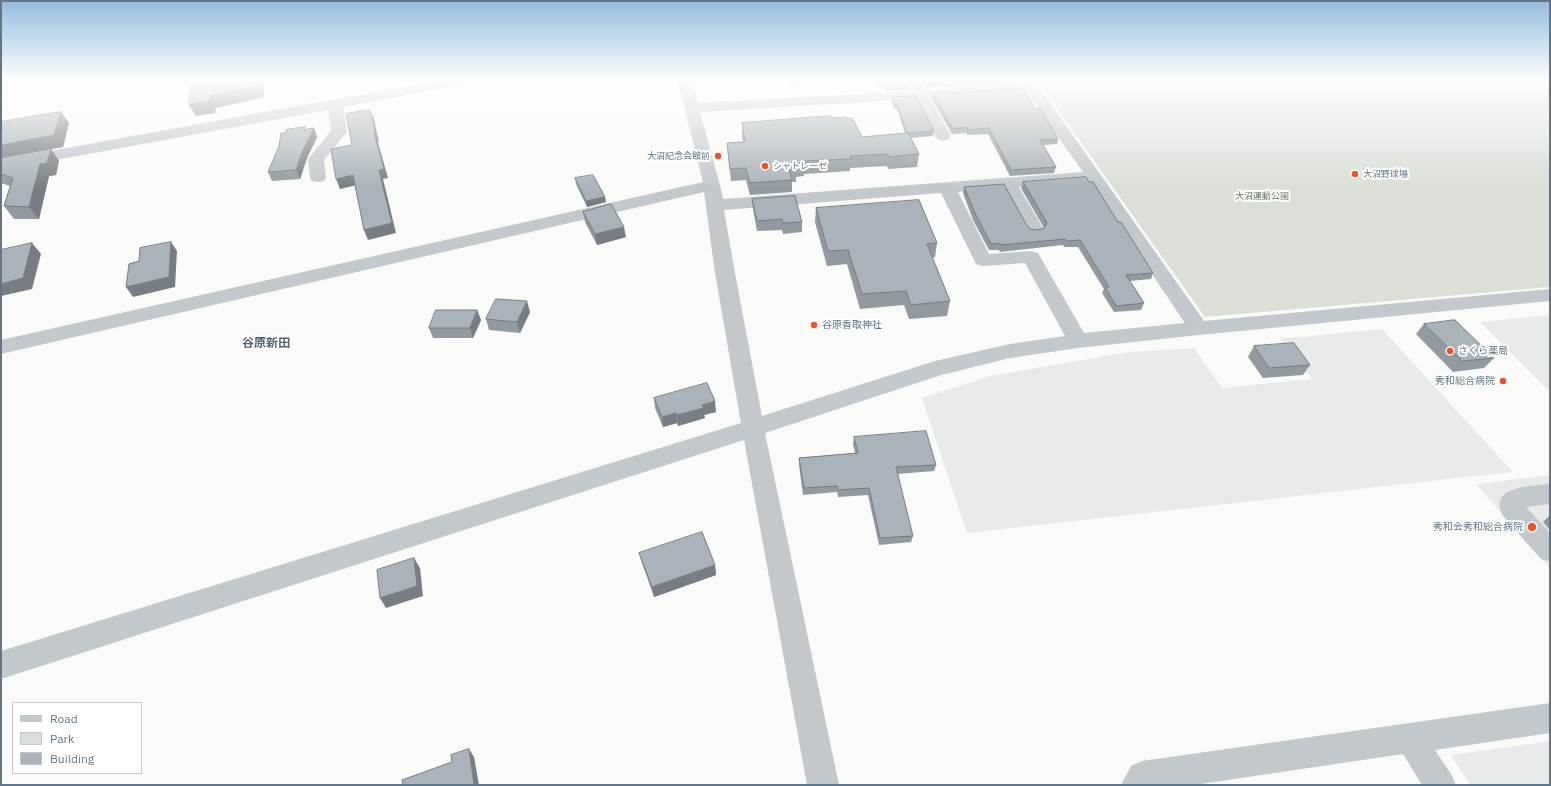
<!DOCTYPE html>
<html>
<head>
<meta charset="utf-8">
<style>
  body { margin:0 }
  #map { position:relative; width:1551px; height:786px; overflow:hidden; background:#fafaf8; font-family:"IBM Plex Sans",sans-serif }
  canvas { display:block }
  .frame { position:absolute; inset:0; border:2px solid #657683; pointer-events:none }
  .legend { position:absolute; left:12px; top:702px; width:130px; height:72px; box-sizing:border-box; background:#fff; border:1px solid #c1c8cd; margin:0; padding:5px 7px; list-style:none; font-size:12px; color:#657683 }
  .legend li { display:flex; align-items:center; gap:8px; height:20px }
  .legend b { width:20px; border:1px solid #c1c8cd }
</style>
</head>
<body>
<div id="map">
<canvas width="1551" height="786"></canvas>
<div class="frame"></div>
<ul class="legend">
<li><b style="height:5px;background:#c3c8cc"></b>Road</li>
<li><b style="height:11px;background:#dadfd7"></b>Park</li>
<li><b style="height:11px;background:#aab3b9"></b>Building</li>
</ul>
</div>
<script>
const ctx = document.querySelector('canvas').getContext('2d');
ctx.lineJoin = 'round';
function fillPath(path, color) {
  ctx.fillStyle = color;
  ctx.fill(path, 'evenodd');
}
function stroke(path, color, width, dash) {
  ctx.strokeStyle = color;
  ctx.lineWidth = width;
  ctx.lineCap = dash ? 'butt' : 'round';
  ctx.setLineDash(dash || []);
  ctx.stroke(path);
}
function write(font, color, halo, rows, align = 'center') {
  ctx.font = font + ' "IBM Plex Sans","Noto Sans JP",sans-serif';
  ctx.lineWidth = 4;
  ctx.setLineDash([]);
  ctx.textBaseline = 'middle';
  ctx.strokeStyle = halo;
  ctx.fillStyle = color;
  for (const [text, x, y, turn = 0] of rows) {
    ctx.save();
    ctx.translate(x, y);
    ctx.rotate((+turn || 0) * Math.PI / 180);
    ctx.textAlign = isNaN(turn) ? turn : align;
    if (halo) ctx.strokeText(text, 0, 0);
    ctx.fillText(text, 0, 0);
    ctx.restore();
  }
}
const built = new Path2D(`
  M1550,315V392L1480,322Z
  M1382,329L1513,472L967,533L922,398L990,376L1129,352L1194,348L1222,388L1312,379L1280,339Z
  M1550,475V569L1476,484Z
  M1550,741V785H1470L1451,755Z`);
const green = new Path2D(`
  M1036,79H1550V287L1205,317Z`);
const minor = new Path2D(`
  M445,79H478L476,82L471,83L343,107L347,132L324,160L326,177L324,181L318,182L312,181L310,177L308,159L331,131L328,110L1,170V160Z
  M677,79H691L698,103L911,91L907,82L909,79H919L925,90L1021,84L1018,79H1033L1204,321L1550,289V301L1199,335L1078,348L1010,358L938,376L765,433L839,785H807L744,440L1,679V651L741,423L715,273L704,192L1,354V340L703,182ZM1027,93L1083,172L723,199L720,185L700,112L916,99L935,136L937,139L943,141L949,139L951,136L930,98ZM1089,181L1185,323L1084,333L1038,253L1031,251L989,254L958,192L1003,188L1026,230L1029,234L1035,235L1041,234L1044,230L1019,187ZM941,193L976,264L983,266L1025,263L1065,336L1010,344L935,361L762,416L735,273L724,210Z
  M1550,484V504L1526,507L1550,533V562L1541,559L1503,516C1488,486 1531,486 1550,484Z
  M1550,703V733L1435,750L1451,774L1456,785H1422L1403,754L1194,785H1121L1131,766L1142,761Z`);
const wall = new Path2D(`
  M788,79H826V82L789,84Z
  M875,79H908L907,80L909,85V90L886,91L884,87H878Z
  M921,79H1016L1015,83L926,88Z
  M933,94L1035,109L1058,139L1057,144L1043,145L1056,167L1054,173L1010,176L988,134L967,135L966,133L952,134L932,99Z
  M892,97L934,131L933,136L910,138L919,154L917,167L888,169L887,166L850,168V171L804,174V176L796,177V182H792V192L750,195L746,180L731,181L728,155L727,143L743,142L742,135V123L832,118L847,119L862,137L905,133L897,109H894L892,102Z
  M1,122L69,123L63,147L51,149L59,161L56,175L49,176L39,219H14L4,206L10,186L1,183Z
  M314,128L317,137L307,158L300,179L272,181L268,172L306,129Z
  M575,178L605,197L606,202L587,207L576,184Z
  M1023,182H1089L1153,273L1151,279L1130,281L1144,303L1141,310L1114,312L1102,293L1104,289L1078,247H1064L1063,245L1000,252L999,250H989L973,220L963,193L964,187L1026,224L1030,229L1037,230L1044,228L1021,188Z
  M752,199L802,222V232L783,234L782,230L757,231L753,209Z
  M816,208L937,243L935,257L932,258L950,301L947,316L909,319L904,305L860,309L847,264L827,266L815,222Z
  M583,212L626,237L597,245L585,222Z
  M477,310L481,320L473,338H433L429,328Z
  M530,312L520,333L489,330L486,319Z
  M1424,324L1494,358L1484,368L1453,372L1416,334Z
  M1254,346L1310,365L1303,375L1263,378L1248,357Z
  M654,398L716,412L704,415L705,418L678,426L677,423L663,427L655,408Z
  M854,437L936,465L934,471L897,474L913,536L911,542L879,545L868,495L838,497L837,492L803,495L799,465V458L855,453L853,444Z
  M1550,515V530L1543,522Z
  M639,553L715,565L716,575L654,597L642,563Z`);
const shadedWall = new Path2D(`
  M259,79H264V97L216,108L215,113L196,116L189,105L210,96Z
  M370,110L374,119L379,142H378L388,178L383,179L396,233L368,240L364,230L379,170Z
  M61,112L69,123L63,147L51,149L59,161L56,175L49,176L39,219L29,207L40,164L1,158V145Z
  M314,128L317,137L307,158L300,179L296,170L303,150Z
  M353,175L357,185L340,189L336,179Z
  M605,197L606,202L587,207L586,201Z
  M624,227L626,237L597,245L595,234Z
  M171,242L177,251L175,287L133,297L126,287Z
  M32,243L41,254L32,289L1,296V284Z
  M527,301L530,312L520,333L517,322Z
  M477,310L481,320L473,338L470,328Z
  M715,401L716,412L704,415L705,418L678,426L677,415L702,405Z
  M676,413L677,423L663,427L662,417Z
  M414,558L420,568L423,596L386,608L380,598Z
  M715,565L716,575L654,597L652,587Z
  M469,749L474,757L479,785H474Z`);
const building = new Path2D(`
  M192,79H259L258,85L210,96L209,101L189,105Z
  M877,79H907L909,85L887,86L885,82H878Z
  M924,79H994L927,84Z
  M1024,89L1035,109L1040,108L1058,139L1040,140L1056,167L1011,170L989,128L968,130L967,127L953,129L933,94Z
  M916,96L934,131L907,133L897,104H894L892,97Z
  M370,110L375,132L374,133L384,169L379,170L392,223L364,230L353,175L336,179L331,149L352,145L346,114Z
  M61,112L54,135L1,145V122Z
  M831,116L832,118L846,117L847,119L852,118L862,137L908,133L919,154L889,157L888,154L850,156L851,159L803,161L804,164H795L796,170H789L792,180L750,183L746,168L730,169L727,143L745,142L742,123Z
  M305,127L304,130L314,128L303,150L296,170L268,172L279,146L281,133H286V130Z
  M51,149L47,163L40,164L29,207L4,206L13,178L1,174V158Z
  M593,175L605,197L586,201L575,178Z
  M1086,177L1089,182H1093L1118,222H1121L1153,273L1126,275L1144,303L1116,306L1105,287H1109L1080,240L1066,241L1065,239L1001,245L1000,243L991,244L975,213L964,187L1004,184L1026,224L1030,229L1037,230L1044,228L1047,223L1023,182Z
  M795,196L802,222L783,223L782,219L757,221L752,199Z
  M919,200L937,243L927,244L950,301L911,305L906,291L862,294L848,250L828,251L816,208Z
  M611,204L624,227L595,234L583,212Z
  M171,242L169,277L126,287L129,264L139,261L140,248Z
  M32,243L23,278L1,284V250Z
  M496,299L527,301L517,322L486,319Z
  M436,310H477L470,328H429Z
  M1455,320L1494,358L1462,361L1424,324Z
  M1294,343L1310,365L1269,368L1254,346Z
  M707,383L715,401L702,405L704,408L677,415L676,413L662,417L654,398Z
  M926,431L936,465L896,467L913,536L880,538L869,488L838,490L837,486L804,488L799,458L858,453L854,437Z
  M702,532L715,565L652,587L639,553Z
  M414,558L417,586L380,598L377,570Z
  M469,749L474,785H403L402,780L452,762L451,755Z`);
const markers = [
  [718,156,4,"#e4572e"],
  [765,166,4,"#e4572e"],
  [1355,174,4,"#e4572e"],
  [814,325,4,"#e4572e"],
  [1450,351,4,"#e4572e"],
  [1503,381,4,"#e4572e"],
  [1532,527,5,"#e4572e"]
];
const farPoinames = [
  ["大沼記念会館前",710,156,"right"],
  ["シャトレーゼ",773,166],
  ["大沼野球場",1363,174]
];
const farParknames = [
  ["大沼運動公園",1262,196]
];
const poiNames = [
  ["谷原香取神社",822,325],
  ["さくら薬局",1458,351],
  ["秀和総合病院",1495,381,"right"],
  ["秀和会秀和総合病院",1523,527,"right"]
];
const quarterNames = [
  ["谷原新田",266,344]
];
fillPath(built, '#e8e9e9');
fillPath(green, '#dadfd7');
fillPath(minor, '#c3c8cc');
fillPath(wall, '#929a9f');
fillPath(shadedWall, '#777d82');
fillPath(building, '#aab3b9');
stroke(building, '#777d82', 1);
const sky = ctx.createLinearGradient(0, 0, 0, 189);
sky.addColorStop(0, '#96bcdc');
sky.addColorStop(0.42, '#fdfdfc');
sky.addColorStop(1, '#fdfdfc00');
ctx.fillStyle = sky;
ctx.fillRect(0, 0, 1551, 189);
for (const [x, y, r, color] of markers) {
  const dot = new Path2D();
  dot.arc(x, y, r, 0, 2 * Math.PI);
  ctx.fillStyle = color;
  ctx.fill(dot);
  stroke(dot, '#fff', 1.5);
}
write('9px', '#657683', '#fff', farPoinames, 'left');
write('9px', '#687a64', '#fff', farParknames);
write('10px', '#657683', '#fff', poiNames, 'left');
write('bold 12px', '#57646e', '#fff', quarterNames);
</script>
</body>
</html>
